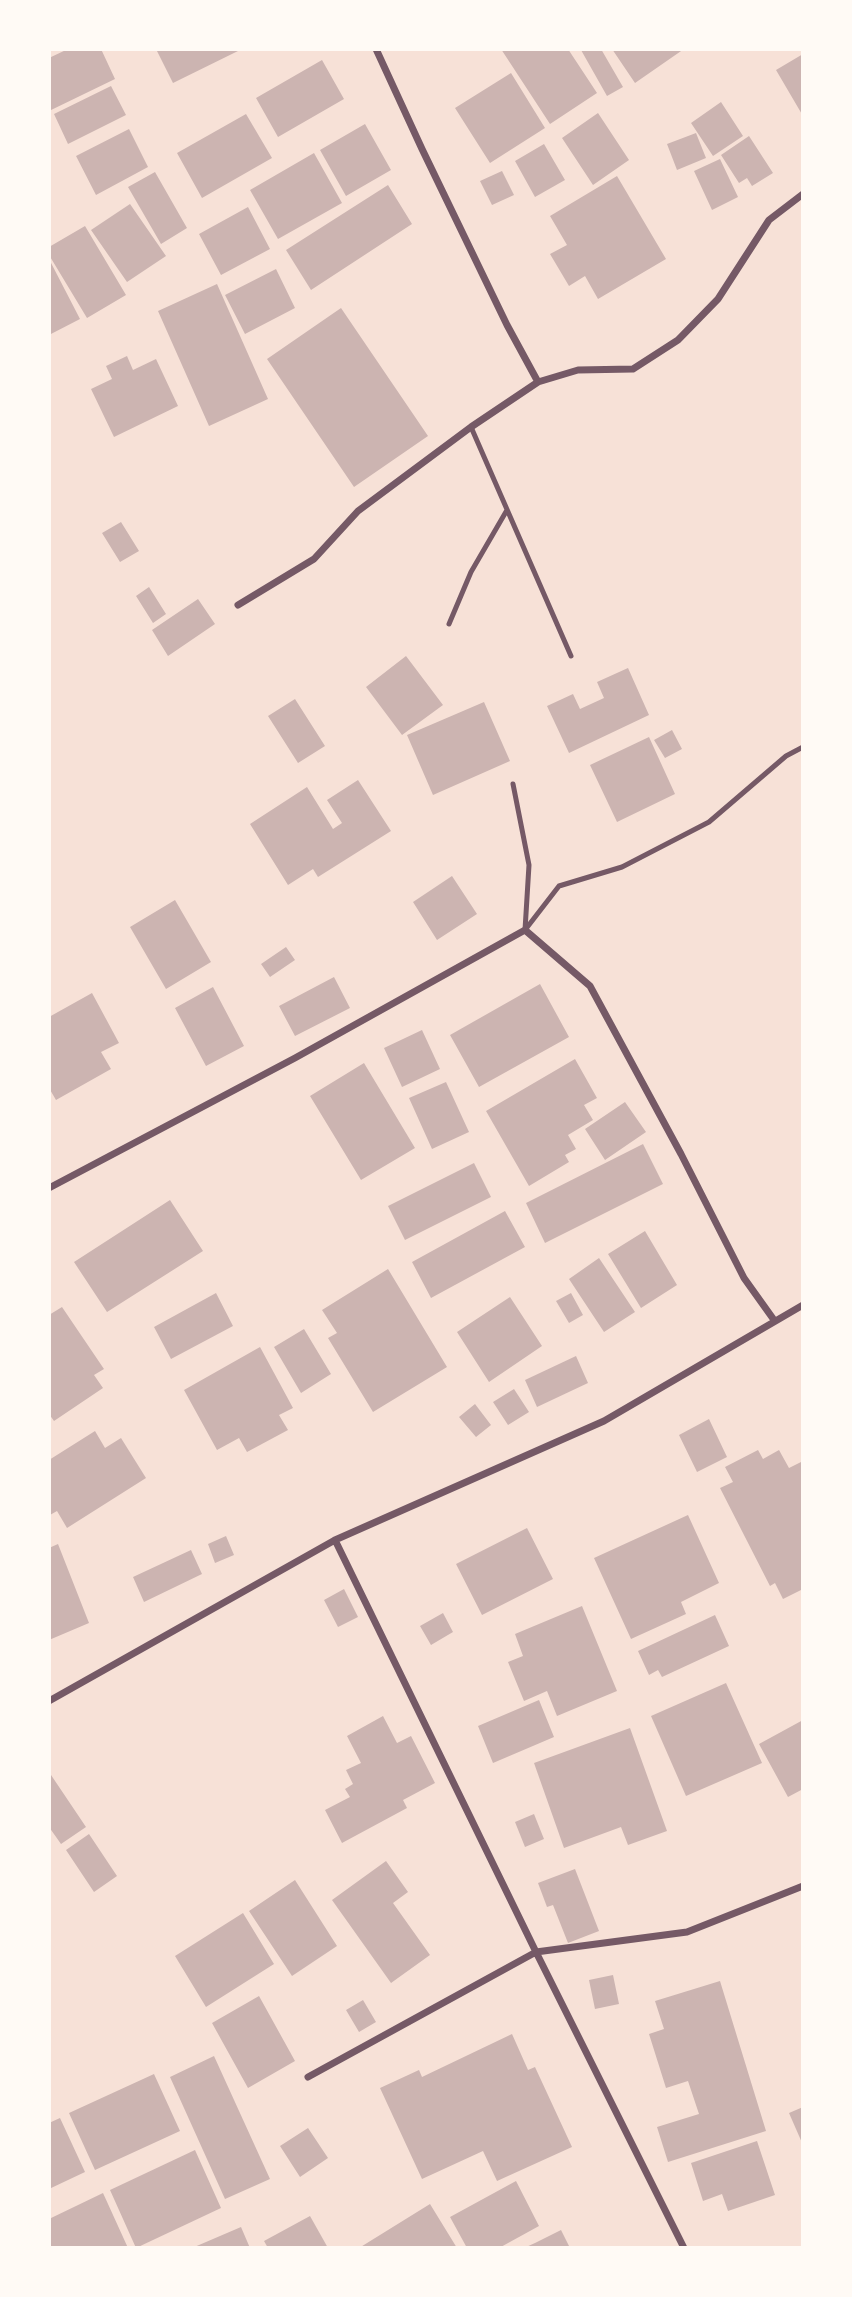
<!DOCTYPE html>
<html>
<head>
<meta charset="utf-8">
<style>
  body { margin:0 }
  #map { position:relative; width:852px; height:2297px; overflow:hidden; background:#f7e1d7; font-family:"Work Sans",sans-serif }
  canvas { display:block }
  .frame { position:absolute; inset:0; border:51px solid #fffaf5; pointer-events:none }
</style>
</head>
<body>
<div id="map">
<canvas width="852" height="2297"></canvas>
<div class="frame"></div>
</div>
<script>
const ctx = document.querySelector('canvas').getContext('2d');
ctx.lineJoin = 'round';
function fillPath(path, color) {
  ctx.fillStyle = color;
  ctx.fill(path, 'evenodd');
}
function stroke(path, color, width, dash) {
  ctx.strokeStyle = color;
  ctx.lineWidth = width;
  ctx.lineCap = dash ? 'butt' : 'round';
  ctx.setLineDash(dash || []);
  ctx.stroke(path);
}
const building = new Path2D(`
  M68,49H101L115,79L49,111V58Z
  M156,49H237L238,51L173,83Z
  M501,49H568L597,93L550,124Z
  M582,49H601L623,87L607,96L581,50Z
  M612,49H684L635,83Z
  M803,54V116L776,70Z
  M322,60L344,99L278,137L256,98Z
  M511,73L545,128L490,163L455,108Z
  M111,86L126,115L68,144L54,114Z
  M721,102L743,136L713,156L691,123Z
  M598,113L629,160L593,185L562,138Z
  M246,114L272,158L202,198L177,153Z
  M365,124L391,170L346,196L320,150Z
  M129,129L148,167L96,195L76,156Z
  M696,133L706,158L677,170L667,144Z
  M749,136L773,173L752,186L747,178L739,183L721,155Z
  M544,144L565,180L535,197L515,161Z
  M314,153L342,203L278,239L250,190Z
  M720,159L738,197L712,210L694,171Z
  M502,171L514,195L492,205L480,181Z
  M155,172L187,228L161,244L128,187Z
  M617,176L666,259L598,299L585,276L569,286L550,254L567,245L550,216Z
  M388,185L412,224L311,290L286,250Z
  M130,204L166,256L127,282L91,230Z
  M248,207L270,249L221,275L199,234Z
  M85,226L126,295L87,318L49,255V247Z
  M49,259L80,319L49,335Z
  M276,269L295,308L245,334L225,295Z
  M217,284L268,399L209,426L158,311Z
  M341,308L428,436L354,487L267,359Z
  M127,356L133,370L156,359L178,406L114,437L91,389L112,379L106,366Z
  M121,522L139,551L120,562L102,533Z
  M149,587L166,614L153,623L136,596Z
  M198,599L215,624L168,656L152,630Z
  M406,656L443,705L402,735L366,687Z
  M628,668L649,715L569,753L547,706L573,694L580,709L604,698L597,682Z
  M295,699L325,746L298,763L268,716Z
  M484,702L510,761L433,795L407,735Z
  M672,730L682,749L665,758L654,740Z
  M649,737L675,794L617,822L590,765Z
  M358,780L391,831L318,877L313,869L288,885L250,824L307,787L333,829L342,823L327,800Z
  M452,876L477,914L437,940L413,902Z
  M175,900L211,962L166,989L130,927Z
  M286,947L295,960L270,977L261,964Z
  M334,977L350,1008L295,1036L279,1006Z
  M540,984L569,1037L479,1087L450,1035Z
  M213,987L244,1046L206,1066L175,1008Z
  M92,993L119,1043L101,1052L111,1069L56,1100L49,1088V1017Z
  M422,1030L440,1069L402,1087L384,1048Z
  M575,1059L597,1098L584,1105L593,1120L568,1135L576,1149L565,1155L569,1162L529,1186L486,1111Z
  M364,1063L415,1148L361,1180L310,1096Z
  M446,1082L469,1132L432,1149L409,1098Z
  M625,1102L646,1132L605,1160L585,1129Z
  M643,1144L663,1184L545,1243L526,1203Z
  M474,1163L491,1197L405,1240L388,1206Z
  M170,1200L203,1251L107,1312L74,1262Z
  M505,1211L525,1247L431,1298L412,1262Z
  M645,1231L677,1285L641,1308L608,1254Z
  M599,1258L635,1312L604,1332L569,1279Z
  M388,1269L447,1367L373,1412L328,1338L337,1333L322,1310Z
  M216,1293L233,1326L171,1359L154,1327Z
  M571,1293L583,1315L569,1323L556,1301Z
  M510,1297L542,1346L489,1382L457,1332Z
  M62,1307L104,1369L94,1375L103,1388L54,1421L49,1414V1315Z
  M304,1329L331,1374L301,1393L274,1347Z
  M260,1347L293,1408L279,1415L288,1430L247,1452L239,1438L217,1450L184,1390Z
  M576,1356L588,1383L537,1407L525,1380Z
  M514,1389L529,1412L508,1425L493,1402Z
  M475,1404L491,1425L476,1437L459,1417Z
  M709,1419L727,1457L697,1472L679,1435Z
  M95,1431L105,1448L121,1438L146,1478L67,1528L57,1511L50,1515L49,1514V1460Z
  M758,1450L763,1459L779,1450L789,1468L803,1461V1589L783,1599L775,1583L770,1586L720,1488L733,1482L725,1467Z
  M688,1515L719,1583L681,1602L686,1614L631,1639L594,1558Z
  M527,1528L553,1579L482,1615L456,1564Z
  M226,1536L234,1555L215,1563L208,1544Z
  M58,1544L89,1623L49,1640V1548Z
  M191,1550L202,1574L144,1602L133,1577Z
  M344,1589L358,1617L338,1627L324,1600Z
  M582,1606L617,1691L557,1716L547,1691L524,1701L508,1662L523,1656L515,1634Z
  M443,1613L453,1632L431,1645L420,1626Z
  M715,1615L729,1646L662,1677L658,1670L649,1675L638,1651Z
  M726,1683L762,1763L686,1796L651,1716Z
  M539,1700L554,1737L493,1763L478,1726Z
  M383,1716L397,1743L411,1736L435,1783L403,1800L407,1808L342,1843L325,1810L350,1797L345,1789L353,1784L346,1770L361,1763L347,1736Z
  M803,1720V1789L788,1797L759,1744Z
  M630,1728L667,1831L628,1845L621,1827L564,1848L534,1763Z
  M49,1772L86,1827L61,1844L49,1827Z
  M534,1814L544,1839L525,1847L515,1822Z
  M89,1834L117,1876L94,1892L66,1850Z
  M386,1861L408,1892L393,1903L430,1955L391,1983L332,1900Z
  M575,1869L599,1931L568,1943L553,1905L547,1907L538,1883Z
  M295,1880L337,1946L292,1976L249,1911Z
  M243,1913L274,1964L206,2007L175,1956Z
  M613,1975L619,2004L595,2009L589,1980Z
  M720,1981L766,2131L668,2162L657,2127L699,2114L688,2081L666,2088L649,2034L664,2029L655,2001Z
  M259,1996L295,2061L248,2088L212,2023Z
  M363,2000L376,2022L359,2032L346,2010Z
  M512,2034L528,2070L535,2067L572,2147L497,2181L483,2151L422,2179L380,2088L419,2070L422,2077Z
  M214,2056L270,2179L225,2199L170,2077Z
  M154,2074L180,2131L95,2170L69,2113Z
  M803,2107V2145L789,2113Z
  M60,2118L85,2172L49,2189V2123Z
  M308,2128L328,2158L300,2177L280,2146Z
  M757,2141L775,2195L728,2211L722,2194L703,2201L691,2163Z
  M195,2150L221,2208L136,2248L110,2190Z
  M516,2181L539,2226L499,2248H467L450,2217Z
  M103,2193L128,2248H49V2219Z
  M430,2204L457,2248H359Z
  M310,2216L328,2248H268L264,2241Z
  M241,2227L250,2248H192Z
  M561,2230L570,2248H524L535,2243Z`);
const service = new Path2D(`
  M471,427L571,656
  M449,624L471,572L507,510
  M513,784L529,865L525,930L559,886L622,867L709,822L786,756L803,747`);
const minor = new Path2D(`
  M376,49L422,149L507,325L538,382
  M238,605L314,559L358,511L471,427L538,382L578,370L633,369L678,340L718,299L769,220L803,194
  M49,1188L295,1058L525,930L590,986L681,1154L744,1278L774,1320
  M335,1540L536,1952L684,2248
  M49,1701L335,1540L604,1421L803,1305
  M308,2077L536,1952L687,1932L803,1886`);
fillPath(building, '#ccb4b1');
stroke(service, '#755966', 5);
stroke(minor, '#755966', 7);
</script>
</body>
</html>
